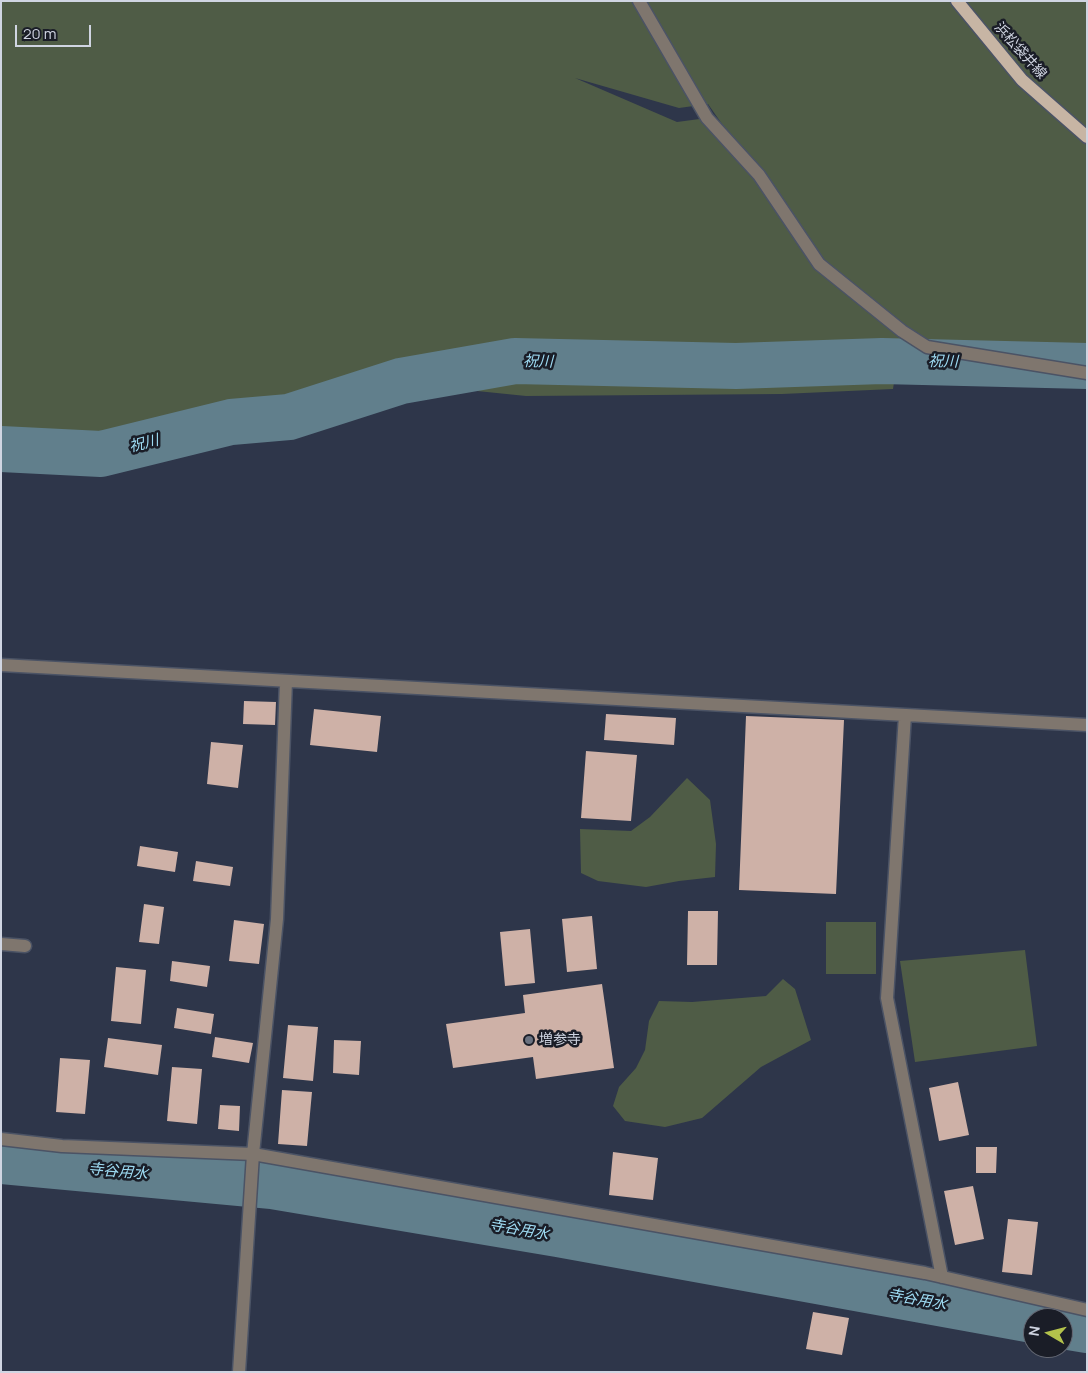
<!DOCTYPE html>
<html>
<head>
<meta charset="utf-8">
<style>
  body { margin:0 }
  #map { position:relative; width:1088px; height:1373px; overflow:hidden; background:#2e364a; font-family:Manrope,sans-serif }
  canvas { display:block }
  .frame { position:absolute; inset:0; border:2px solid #d0d5e2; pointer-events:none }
  .north { position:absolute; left:1023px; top:1308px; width:50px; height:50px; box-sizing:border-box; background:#1a1d27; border:1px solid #636772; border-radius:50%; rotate:278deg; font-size:14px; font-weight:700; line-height:20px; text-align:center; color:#d0d5e2 }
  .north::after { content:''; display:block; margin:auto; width:18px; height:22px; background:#b3c24b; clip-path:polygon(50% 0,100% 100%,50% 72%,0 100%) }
  .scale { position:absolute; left:15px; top:25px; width:76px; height:22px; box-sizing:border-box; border:2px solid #d0d5e2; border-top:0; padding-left:6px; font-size:15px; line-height:18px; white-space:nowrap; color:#d0d5e2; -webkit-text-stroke:4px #1a1d27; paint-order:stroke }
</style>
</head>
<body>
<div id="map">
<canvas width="1088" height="1373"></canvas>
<div class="frame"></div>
<div class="north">N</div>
<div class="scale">20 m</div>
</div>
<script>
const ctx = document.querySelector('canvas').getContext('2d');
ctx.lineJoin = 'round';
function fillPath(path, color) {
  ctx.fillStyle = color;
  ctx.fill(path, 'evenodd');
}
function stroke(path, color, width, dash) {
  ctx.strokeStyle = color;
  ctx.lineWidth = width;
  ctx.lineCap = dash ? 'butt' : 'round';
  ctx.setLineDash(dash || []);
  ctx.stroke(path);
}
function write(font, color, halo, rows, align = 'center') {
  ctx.font = font + ' Manrope,"Noto Sans JP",sans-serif';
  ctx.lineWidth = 5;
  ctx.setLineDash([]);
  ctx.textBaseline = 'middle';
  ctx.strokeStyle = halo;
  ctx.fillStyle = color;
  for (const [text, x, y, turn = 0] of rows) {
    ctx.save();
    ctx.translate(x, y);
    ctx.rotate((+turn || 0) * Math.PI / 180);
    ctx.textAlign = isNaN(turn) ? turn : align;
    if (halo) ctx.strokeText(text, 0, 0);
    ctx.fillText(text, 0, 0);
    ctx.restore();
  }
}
const green = new Path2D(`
  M1,1H1087V364L927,347L902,331L893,389L782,394L526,396L428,386L419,364L401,381L101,454L1,459ZM575,78L679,108L708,104L752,167L707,118L677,122Z
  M687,778L710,800L716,844L715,877L679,881L646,887L598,881L581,873L580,829L631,831L650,817Z
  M826,922H876V974H826Z
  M1025,950L1037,1046L915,1062L900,961Z
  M783,979L795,989L811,1040L761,1067L702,1118L665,1127L625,1121L613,1106L619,1087L636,1068L645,1050L649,1021L659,1001L692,1002L766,996Z`);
const river = new Path2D(`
  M1,449L101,454L231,422L289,417L401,381L515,361L736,366L882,361L1087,366
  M1,1161L272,1186L558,1234L1033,1320
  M1063,1326L1087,1330`);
const building = new Path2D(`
  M244,701L276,702L275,725L243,724Z
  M314,709L381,716L377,752L310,745Z
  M606,714L676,718L674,745L604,740Z
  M746,716L844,720L836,894L739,890Z
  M211,742L243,745L238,788L207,784Z
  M586,751L637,755L631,821L581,818Z
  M140,846L178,852L175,872L137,866Z
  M196,861L233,867L230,886L193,881Z
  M144,904L164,907L159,944L139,942Z
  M688,911H718L717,965H687Z
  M592,916L597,969L567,972L562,919Z
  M234,920L264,924L259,964L229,961Z
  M530,929L535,983L505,986L500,932Z
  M172,961L210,966L207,987L170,981Z
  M116,967L146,970L141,1024L111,1021Z
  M602,984L614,1068L536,1079L533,1057L453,1068L446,1024L525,1013L523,995Z
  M177,1008L214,1014L211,1034L174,1028Z
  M288,1025L318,1027L313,1081L283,1078Z
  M215,1037L253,1043L249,1063L212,1057Z
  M108,1038L162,1045L158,1075L104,1067Z
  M334,1040L361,1041L359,1075L333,1073Z
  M60,1058L90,1060L85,1114L56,1112Z
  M172,1067L202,1069L197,1124L167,1121Z
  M958,1082L969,1135L939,1141L929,1088Z
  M282,1090L312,1092L307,1146L278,1144Z
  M220,1105L240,1106L239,1131L218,1129Z
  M976,1147H997L996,1173H976Z
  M613,1152L658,1158L653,1200L609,1195Z
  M973,1186L984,1239L955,1245L944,1191Z
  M1008,1219L1038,1222L1032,1275L1002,1272Z
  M813,1312L849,1318L842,1355L806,1349Z`);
const minor = new Path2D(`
  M639,1L707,118L759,175L819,264L902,331L927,347L1087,373
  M1,665L1087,725
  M905,715L887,998L942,1277
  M1,944L25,946
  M1,1139L62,1146L253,1154L925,1273L1087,1310
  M239,1372L253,1154L277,919L286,681`);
const major = new Path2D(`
  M957,1L1022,80L1087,137`);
const markers = [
  [529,1040,5,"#6b7280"]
];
const streetNames = [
  ["浜松袋井線",1020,51,48]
];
const poiNames = [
  ["増参寺",539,1040]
];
const waterNames = [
  ["祝川",538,362,1],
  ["祝川",943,362,1],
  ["祝川",144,444,-14],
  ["寺谷用水",118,1172,5],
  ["寺谷用水",519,1230,10],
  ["寺谷用水",917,1300,10]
];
fillPath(green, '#4f5c46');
stroke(river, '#617f8c', 46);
fillPath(building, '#ceb1a7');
stroke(minor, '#4b5365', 15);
stroke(major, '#4b5365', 15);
stroke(minor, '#7f766e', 12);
stroke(major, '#c7b5a4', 12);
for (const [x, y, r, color] of markers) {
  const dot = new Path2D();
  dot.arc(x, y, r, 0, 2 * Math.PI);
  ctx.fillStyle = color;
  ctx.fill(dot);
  stroke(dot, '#1a1d27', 2);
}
write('14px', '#d0d5e2', '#1a1d27', streetNames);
write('14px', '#d0d5e2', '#1a1d27', poiNames, 'left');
write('italic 15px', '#9edbf3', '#1a1d27', waterNames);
</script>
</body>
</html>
